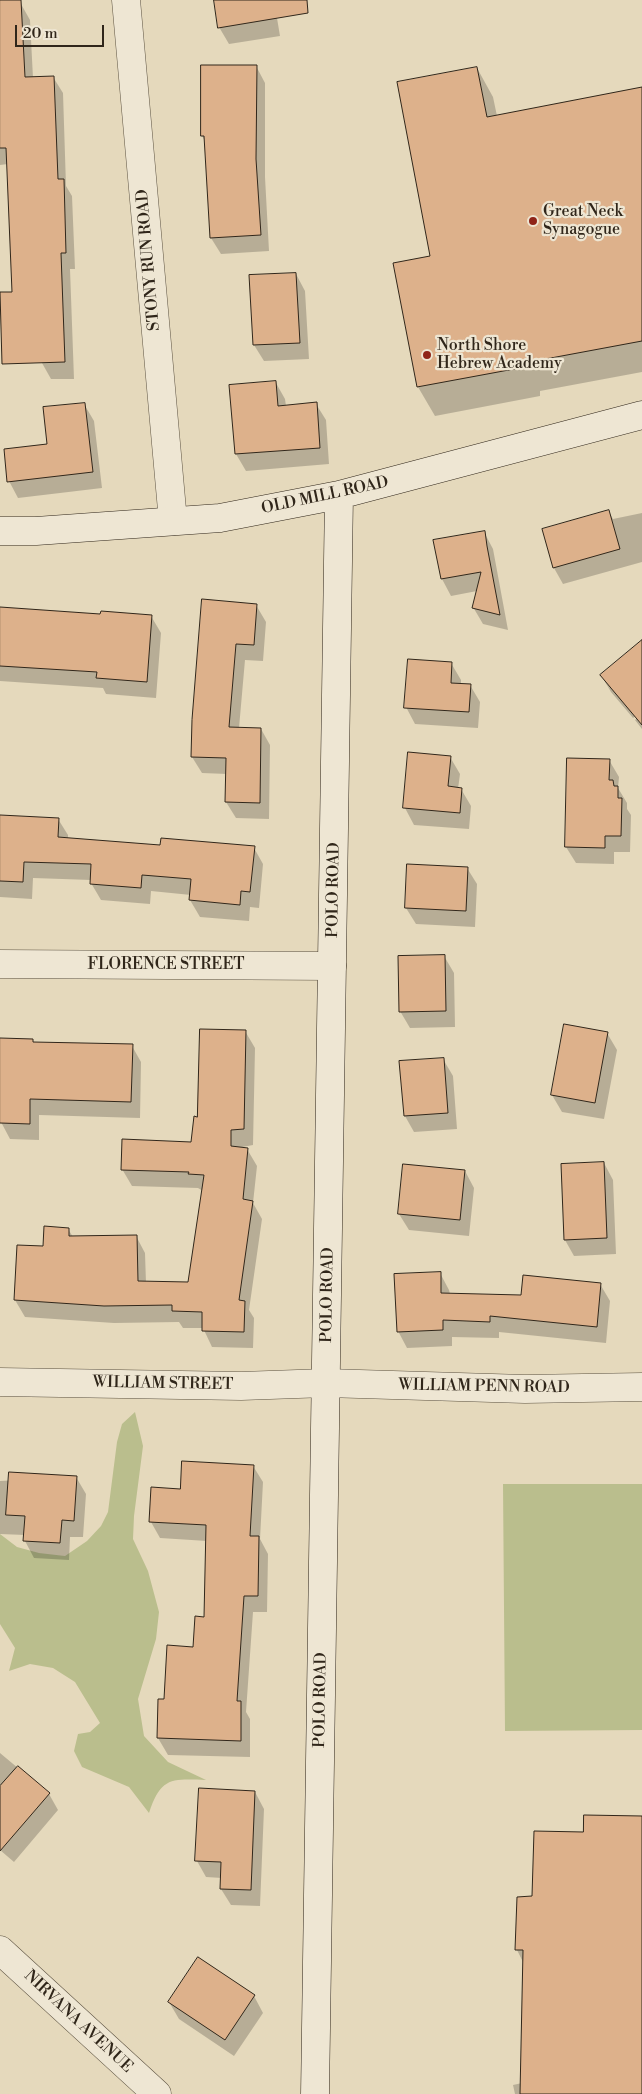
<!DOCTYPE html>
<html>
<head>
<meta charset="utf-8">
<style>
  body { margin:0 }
  #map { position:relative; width:642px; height:2094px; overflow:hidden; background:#e5d9bc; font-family:"Libre Bodoni",serif }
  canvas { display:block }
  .scale { position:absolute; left:15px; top:25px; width:89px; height:22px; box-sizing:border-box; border:2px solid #30261a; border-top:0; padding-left:6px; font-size:15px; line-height:18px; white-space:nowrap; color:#30261a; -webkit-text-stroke:4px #eee6d3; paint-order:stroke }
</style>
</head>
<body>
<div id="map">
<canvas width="642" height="2094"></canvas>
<div class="scale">20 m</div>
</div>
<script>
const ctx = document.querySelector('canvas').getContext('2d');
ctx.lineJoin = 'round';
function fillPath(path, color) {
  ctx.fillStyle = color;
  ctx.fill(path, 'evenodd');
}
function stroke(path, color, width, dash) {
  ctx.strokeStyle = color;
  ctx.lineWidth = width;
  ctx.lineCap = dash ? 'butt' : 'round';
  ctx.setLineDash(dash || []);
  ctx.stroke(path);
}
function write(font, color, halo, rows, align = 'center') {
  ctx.font = font + ' "Libre Bodoni",serif';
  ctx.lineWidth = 4.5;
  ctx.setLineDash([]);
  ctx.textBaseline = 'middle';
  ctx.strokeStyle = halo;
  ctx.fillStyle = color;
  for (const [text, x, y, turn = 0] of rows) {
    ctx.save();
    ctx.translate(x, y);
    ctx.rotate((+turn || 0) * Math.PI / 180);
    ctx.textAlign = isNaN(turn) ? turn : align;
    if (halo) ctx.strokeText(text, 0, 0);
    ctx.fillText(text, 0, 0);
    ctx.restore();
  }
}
const green = new Path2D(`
  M135,1412L143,1446L134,1516L133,1539L148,1571L159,1612L156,1639L138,1699L144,1736L168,1762L206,1780C171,1779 161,1777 149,1813L129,1787L82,1767L74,1751L78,1734L90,1732L100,1723L75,1682L53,1668L30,1664L9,1671L15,1648L0,1624V1534L17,1547L39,1553L65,1556L87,1541L101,1526L108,1512L117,1442L122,1424Z
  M503,1484H642V1730L505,1731Z`);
const shadow = new Path2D(`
  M0,0H21V4L30,20L33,78L53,77L63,93L66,186L72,196L75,269H70L74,379H51L42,363L14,293L8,164L0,165Z
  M215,0H274L280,36L229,44L219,27Z
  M256,66L265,83V177L269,251L221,254L211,238L205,141L202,136Z
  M477,68L493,97L497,116L642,89V372L540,391V396L435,416L418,387L432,257Z
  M296,274L305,291L309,359L264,361L254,345Z
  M276,383L285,399L286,406L316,404L326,420L329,464L246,471L236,454L230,386Z
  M84,404L94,421L102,488L18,498L9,481L48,445Z
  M609,512L613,519L642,513V562L563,584L554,568Z
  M484,532L493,549L508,630L483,624L473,607L477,591L451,596L442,579L435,541Z
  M256,605L266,622L263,661L245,660L239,728L261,729L270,745L269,819L236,818L226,802L227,774L202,773L192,757L193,720Z
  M0,609L102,616H151L161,633L156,698L106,694L103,688L0,681Z
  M642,643V711L633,718L611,692L601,675Z
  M451,663L461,680V685H470L480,702L478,728L415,724L406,707Z
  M642,714V729L635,720Z
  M450,757L460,774L458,789H461L471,806L469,829L414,825L405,808Z
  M609,760L619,777L618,788L627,803V809L631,815L630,852H614V864L576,863L566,847Z
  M0,817L58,819L68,835V839L161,847L254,848L263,864L259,908L250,907L249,921L200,917L190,900L191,895L151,891L150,904L101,900L91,883V880L33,878L32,899L0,897Z
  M467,868L477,884L475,927L416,924L406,908Z
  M444,956L454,973L455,1027L410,1028L400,1011Z
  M245,1031L255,1048L253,1145L237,1148L247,1149L257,1166L253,1203L262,1219L249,1310L254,1318L253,1348L212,1347L203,1328H183L179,1322L114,1323L25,1317L15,1300L44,1247L68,1229L73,1237L136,1236L145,1253L146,1283L189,1284L203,1191L198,1188L132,1186L122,1169L193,1144L198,1118Z
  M607,1033L617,1050L604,1119L562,1112L552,1095Z
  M0,1039L32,1040L34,1043L132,1046L141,1062L140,1118L39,1115V1140L10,1139L1,1122Z
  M443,1059L453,1076L457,1129L414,1132L405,1116Z
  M604,1163L613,1180L616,1254L574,1256L565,1240Z
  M465,1171L474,1188L469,1236L409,1230L399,1214Z
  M440,1273L449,1290L450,1294L522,1296L600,1284L610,1301L606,1343L499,1332V1338L452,1337V1346L407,1348L398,1331Z
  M253,1466L263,1482L260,1539L268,1554L267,1612H253L246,1712L250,1719V1757L168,1755L158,1738L159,1700H165L194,1648L205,1618L207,1541L160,1538L151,1522L181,1490Z
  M76,1477L86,1494L83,1537H70L69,1560L34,1558L25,1541V1535L0,1534V1481Z
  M0,1753L49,1794L58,1810L14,1862L0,1850Z
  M255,1792L264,1809L260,1906L231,1905L221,1889L222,1878L206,1877L197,1861Z
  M642,1817V2094H515L513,2085L522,2083L524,1964L517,1950L518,1898L534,1897L584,1833Z
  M254,1996L263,2013L234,2056L179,2019L169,2002Z`);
const building = new Path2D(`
  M0,0H21L25,77L54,76L58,179H64L66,253H61L65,362L2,364L0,292H12L6,148H0Z
  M214,0H307L308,13L218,28Z
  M201,65H257L256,159L261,235L210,238L204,136H201Z
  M477,67L487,117L642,87V341L524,363L525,367L417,387L393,263L430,256L397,82Z
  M296,273L300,343L253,345L249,275Z
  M276,381L278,406L317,402L320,448L235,454L229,385Z
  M85,403L93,472L7,482L4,449L47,444L43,407Z
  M609,510L620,549L553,568L542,529Z
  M485,531L487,546L500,615L472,608L481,572L441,579L433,540Z
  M202,599L257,604L254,645L236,644L229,727L261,728L260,803L225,802L226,758L191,757L192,720Z
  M0,607L100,614L101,611L152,615L147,682L96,678L97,672L0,666Z
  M642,640V725L600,675Z
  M408,659L452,662L451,683L471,684L469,712L404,708Z
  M408,752L451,756L448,786L462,788L460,813L403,808Z
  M567,758L610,759L609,780H613L614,786H618V798H622L621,836H605V848L565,847Z
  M0,815L59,818L58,837L160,845L161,838L255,846L250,892L241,891L240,905L189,900L191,879L142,875L141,888L90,884L91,864L24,862L23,882L0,881Z
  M407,864L468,867L466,911L405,908Z
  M445,955L446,1011L399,1012L398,956Z
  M564,1024L608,1032L595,1103L551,1095Z
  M200,1029L246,1030L244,1129L231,1130V1146L248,1148L243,1199L253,1201L239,1300L245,1301L244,1332L202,1331V1312L172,1311V1305L104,1306L14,1300L17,1245L43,1246L44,1226L69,1228V1236L137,1235L138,1281L188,1282L204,1175L188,1174L189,1172L121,1170L122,1139L191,1142L194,1116L197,1117Z
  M0,1038L33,1039V1042L133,1044L131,1102L30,1099V1124L0,1123Z
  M444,1058L448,1113L404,1116L399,1061Z
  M604,1162L607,1238L564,1240L561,1164Z
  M403,1164L465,1170L460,1220L398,1214Z
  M441,1272V1293L521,1295L523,1275L601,1283L597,1327L490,1316V1322L443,1320V1330L397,1332L394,1274Z
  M182,1461L254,1465L250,1536H259L258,1596H244L237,1701H241V1741L157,1738L158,1699H164L167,1645L193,1647L195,1616L204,1617L206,1525L149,1522L151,1487L180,1489Z
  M9,1472L77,1476L74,1521L62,1520L60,1543L23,1541L25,1516L6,1515Z
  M18,1766L50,1793L0,1851V1786Z
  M199,1788L255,1791L251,1890L220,1889L221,1862L195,1861Z
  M584,1815L642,1816V2094H520L523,1950H515L517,1897L532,1896L534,1831L583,1832Z
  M198,1957L255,1995L225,2040L168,2002Z`);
const street = new Path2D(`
  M126,0L173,521
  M0,964L332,966
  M0,1382L241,1386L326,1383L525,1389L642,1387
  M0,1950L157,2094`);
const secondary = new Path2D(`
  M0,531H36L220,518L339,495L642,415
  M315,2094L339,495`);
const markers = [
  [533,221,5,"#8f2418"],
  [427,355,5,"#8f2418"]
];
const poiNames = [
  ["Great Neck",543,212],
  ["Synagogue",543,230],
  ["North Shore",437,346],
  ["Hebrew Academy",437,364]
];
const streetNames = [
  ["STONY RUN ROAD",149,260,-95],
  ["OLD MILL ROAD",325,496,-12],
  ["POLO ROAD",334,890,-89],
  ["FLORENCE STREET",166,965],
  ["POLO ROAD",328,1295,-89],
  ["WILLIAM STREET",163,1384,1],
  ["WILLIAM PENN ROAD",484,1387,1],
  ["POLO ROAD",321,1700,-89],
  ["NIRVANA AVENUE",78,2022,43]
];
fillPath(green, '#babe8d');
fillPath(shadow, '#0003');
fillPath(building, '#ddb18b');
stroke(building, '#30261a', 1);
stroke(street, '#5d5342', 29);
stroke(secondary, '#30261a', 29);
stroke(street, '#eee6d3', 28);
stroke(secondary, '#eee6d3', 28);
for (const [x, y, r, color] of markers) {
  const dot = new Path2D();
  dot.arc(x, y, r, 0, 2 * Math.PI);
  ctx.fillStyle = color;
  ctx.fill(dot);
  stroke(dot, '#eee6d3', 2);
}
write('16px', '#30261a', '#eee6d3', poiNames, 'left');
write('16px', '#30261a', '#eee6d3', streetNames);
</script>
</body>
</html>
